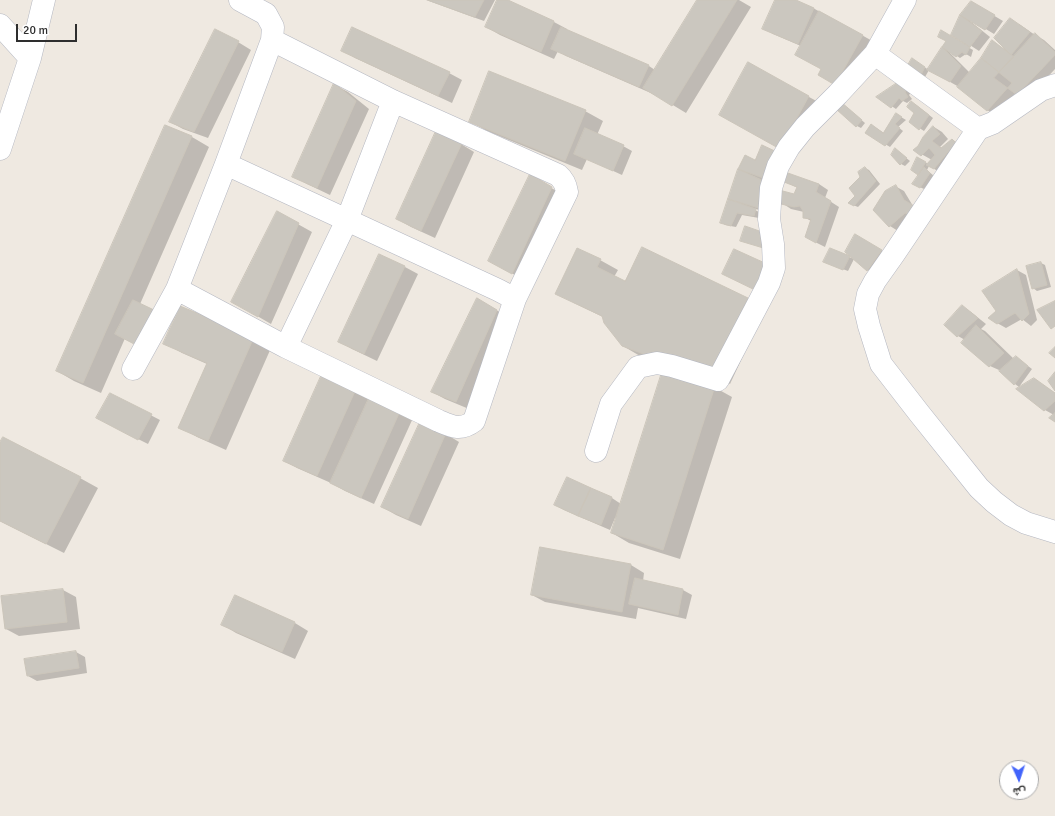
<!DOCTYPE html>
<html>
<head>
<meta charset="utf-8">
<style>
  body { margin:0 }
  #map { position:relative; width:1055px; height:816px; overflow:hidden; background:#efe9e1; font-family:Signika,Vazirmatn,sans-serif }
  canvas { display:block }
  .north { position:absolute; left:999px; top:760px; width:40px; height:40px; box-sizing:border-box; background:#fff; border:1px solid #ababab; border-radius:50%; rotate:177deg; font-size:11px; font-weight:700; line-height:16px; text-align:center; color:#2e2e2e }
  .north::after { content:''; display:block; margin:auto; width:14px; height:18px; background:#4264fb; clip-path:polygon(50% 0,100% 100%,50% 72%,0 100%) }
  .scale { position:absolute; left:16px; top:24px; width:61px; height:18px; box-sizing:border-box; border:2px solid #2e2e2e; border-top:0; padding-left:5px; font-size:12px; line-height:14px; white-space:nowrap; color:#2e2e2e; -webkit-text-stroke:3px #fff; paint-order:stroke }
</style>
</head>
<body>
<div id="map">
<canvas width="1055" height="816"></canvas>
<div class="north">ش</div>
<div class="scale">20 m</div>
</div>
<script>
const ctx = document.querySelector('canvas').getContext('2d');
ctx.lineJoin = 'round';
function fillPath(path, color) {
  ctx.fillStyle = color;
  ctx.fill(path, 'evenodd');
}
function stroke(path, color, width, dash) {
  ctx.strokeStyle = color;
  ctx.lineWidth = width;
  ctx.lineCap = dash ? 'butt' : 'round';
  ctx.setLineDash(dash || []);
  ctx.stroke(path);
}
const shadow = new Path2D(`
  M426,0H495L484,21Z
  M498,0H505L554,22L567,29V30L649,66L655,70L698,0H739L751,7L686,113L653,93V94L566,56L558,51L554,59L500,35L486,27Z
  M776,0H793L813,8L876,43L849,91L822,69L801,46L773,34L764,29Z
  M971,2L1003,21L994,34L971,20L970,21L990,37L979,51L953,34L961,15Z
  M1019,24L1035,35L1044,40L1055,50V69L1027,99L1016,93L996,115L987,110L959,87L929,70L925,77L908,67L916,62L929,70L948,41L942,32L973,50L971,57L966,54L960,58L951,52L950,53L970,73L982,59L992,41L1006,50Z
  M238,42L251,50L208,138L183,129L170,122Z
  M342,50L449,73L462,80L452,103L355,58Z
  M748,64L822,104L793,155Z
  M900,82L912,91L909,95L912,99L907,103L903,101L896,109L878,97Z
  M335,85L348,92L369,109L330,195L307,184L293,176Z
  M915,104L933,118L924,131L910,122L915,112Z
  M845,106L865,123L861,128L857,126L838,109Z
  M585,111L603,121L597,135L623,146L632,151L622,175L587,159L582,170L487,131L470,121Z
  M896,114L906,120L898,127L903,131L890,147L867,133L875,127L884,133Z
  M166,126L192,137L209,147L101,393L74,381L57,371Z
  M934,127L942,132L948,139L940,147L942,148L953,140L961,145L943,174L929,166L927,170L934,176L924,189L913,184L919,175L913,170L918,158L928,164L932,160L914,150L919,146Z
  M461,144L474,152L435,238L411,227L397,219Z
  M895,149L910,161L905,166L901,164Z
  M779,154L771,214L756,209L755,210L759,212V218L742,215L736,227L725,225L721,222L739,170L746,156L755,162Z
  M865,168L869,170L880,184L858,207L853,205Z
  M786,174L819,184L828,190L825,198L839,207L825,247L815,242L811,221L804,217V212L791,209L782,203L794,196L798,188L785,182Z
  M543,183L565,196L526,281L502,268Z
  M895,186L904,191L913,206L898,231L890,226Z
  M278,213L312,232L271,324L233,302Z
  M855,235L890,256L876,275L868,270L847,251Z
  M642,249L748,299L765,309L730,384L687,363L640,356L623,346L603,317L574,303L557,293L600,260L618,270L614,277L626,282Z
  M830,249L854,259L848,271L829,264Z
  M380,255L405,267L418,274L377,361L352,349L339,341Z
  M1041,263L1045,265L1051,287L1037,291L1033,288Z
  M1017,270L1026,275L1037,320L1031,326L1022,319L1006,328L997,323V311Z
  M477,299L510,318L469,409L445,399L432,392Z
  M181,307L271,348L226,450L197,437L180,427L207,364L182,353L165,343Z
  M962,307L971,312L986,324L981,329L985,331L1014,359L1020,360L1032,369L1019,387L1015,384L999,370L990,366L965,340L958,336Z
  M322,375L413,418L374,504L345,491L331,483L297,468L284,461Z
  M1034,379L1055,393V420L1054,415L1045,410Z
  M714,387L732,397L680,559L629,543L612,533L616,519L615,518L610,530L564,510L555,505L567,478L612,498L621,504Z
  M110,394L160,420L148,444L106,423Z
  M420,423L446,434L459,442L421,526L396,515L382,507Z
  M0,445L80,478L98,488L64,553L0,521Z
  M541,548L631,565L644,573L643,581L683,590L692,595L686,619L638,608L636,619L545,602L532,595Z
  M63,590L76,597L80,629L19,636L6,629Z
  M235,597L295,623L308,631L295,659L236,633L223,625Z
  M76,652L85,657L87,673L37,681L28,676Z`);
const building = new Path2D(`
  M428,0H484L475,17Z
  M497,0H508L554,21L541,52L485,27Z
  M697,0H737L672,106L643,88Z
  M775,0H796L814,8L798,44L762,29Z
  M971,1L995,15L985,30L960,15Z
  M819,11L863,35L835,85L818,75L821,69L795,55Z
  M960,15L982,31L970,47L951,35Z
  M1010,18L1030,32L1011,55L994,38Z
  M352,27L450,72L438,96L341,51Z
  M561,27L649,65L639,87L551,49Z
  M215,29L239,41L194,132L169,122Z
  M941,30L970,47L966,55L962,52L956,57L942,47L946,41L938,37Z
  M1035,33L1055,52V55L1017,95L994,78Z
  M992,40L1014,57L999,72L981,58Z
  M942,47L961,66L950,82L927,70Z
  M912,58L925,67L921,75L907,67Z
  M981,58L1012,83L987,111L957,87Z
  M748,62L809,96L780,149L719,115Z
  M489,71L586,110L565,161L469,122Z
  M900,81L908,88L905,92L908,97L902,101L899,98L891,108L876,97Z
  M334,83L356,101L317,188L292,177Z
  M911,101L929,115L919,130L909,122L914,113L907,107Z
  M841,102L862,120L856,127L836,109Z
  M896,113L902,117L895,124L900,128L885,146L865,133L871,124L883,133Z
  M165,125L192,136L83,383L56,371Z
  M933,126L940,134L932,141L941,148L952,139L958,145L948,152L934,169L926,165L935,155L929,148L921,156L913,150L918,146L923,137Z
  M585,128L624,145L613,171L574,154Z
  M436,131L462,143L421,231L396,219Z
  M762,145L779,153L769,180L738,169L745,155L755,160Z
  M895,148L907,158L900,165L891,155Z
  M917,157L926,162L918,175L911,170Z
  M865,167L876,181L854,206L848,203L855,196L849,188L860,177L858,172Z
  M924,167L930,173L920,188L912,184Z
  M738,169L768,183L762,209L728,199Z
  M785,172L819,184L816,192L831,201L816,243L805,237L811,219L803,218V211L800,206L794,207L781,204L779,190L794,194L797,187L784,182Z
  M530,174L552,187L512,274L488,261Z
  M896,185L904,200L914,206L909,214L905,213L889,227L873,210L885,191Z
  M728,199L756,209L754,216L737,213L731,226L720,223Z
  M277,211L299,223L258,317L231,302Z
  M745,226L768,234L770,250L740,241Z
  M855,234L882,250L867,271L845,252Z
  M642,247L748,298L712,374L669,354L660,360L622,346L604,323L602,316L555,294L577,248L601,259L597,267L625,281Z
  M830,248L850,256L843,270L823,262Z
  M734,249L767,264L755,290L722,274Z
  M379,254L405,266L364,354L338,342Z
  M1041,262L1047,285L1032,289L1026,266Z
  M1017,269L1029,314L1022,321L1015,313L997,324L988,318L996,311L982,291Z
  M477,298L497,310L456,402L431,392Z
  M133,300L154,310L136,345L115,334Z
  M1055,301V326L1051,329L1037,310Z
  M962,305L978,318L957,337L944,325Z
  M180,306L254,337L208,441L178,428L207,363L163,344Z
  M976,325L1004,353L989,367L961,343Z
  M1055,347V358L1049,353Z
  M1016,356L1028,366L1014,385L999,371Z
  M663,369L715,386L663,550L611,533Z
  M1055,372V391L1048,381Z
  M322,374L356,389L317,476L283,461Z
  M1034,378L1055,393V401L1044,411L1016,389Z
  M110,393L152,414L138,440L96,418Z
  M370,396L401,409L361,498L330,483Z
  M1055,413V422L1049,418Z
  M420,422L446,433L408,519L381,507Z
  M3,437L81,477L46,544L0,521V442Z
  M567,477L591,488L578,516L554,505Z
  M591,488L612,497L601,525L578,516Z
  M540,547L631,564L622,612L531,595Z
  M635,578L683,589L678,615L629,604Z
  M63,589L67,622L5,629L1,596Z
  M235,595L295,622L282,652L221,625Z
  M76,651L79,668L27,676L24,659Z`);
const minor = new Path2D(`
  M0,25L30,58
  M875,54L978,129L993,123L1041,90L1055,85
  M978,129L894,254L875,281L868,294L865,309L869,326L881,364L919,413L979,488L994,502L1011,515L1026,523L1055,532
  M0,149L30,58L44,0
  M226,164L498,290L515,299
  M177,289L286,347L439,421C453,427 461,431 474,421L515,299L567,192C566,185 564,180 558,175L393,101L272,40
  M286,347L347,220L393,101
  M133,369L177,289L226,164L272,40L273,27L266,14L240,0
  M596,451L611,404L638,367L657,363L672,366L718,380L769,283L774,268L773,244L769,219L771,188L778,166L789,147L805,127L838,94L875,54L905,0`);
fillPath(shadow, '#0003');
fillPath(building, '#cbc7bf');
stroke(building, '#cbc5ba', 1);
stroke(minor, '#b4b7c1', 23);
stroke(minor, '#fff', 22);
</script>
</body>
</html>
